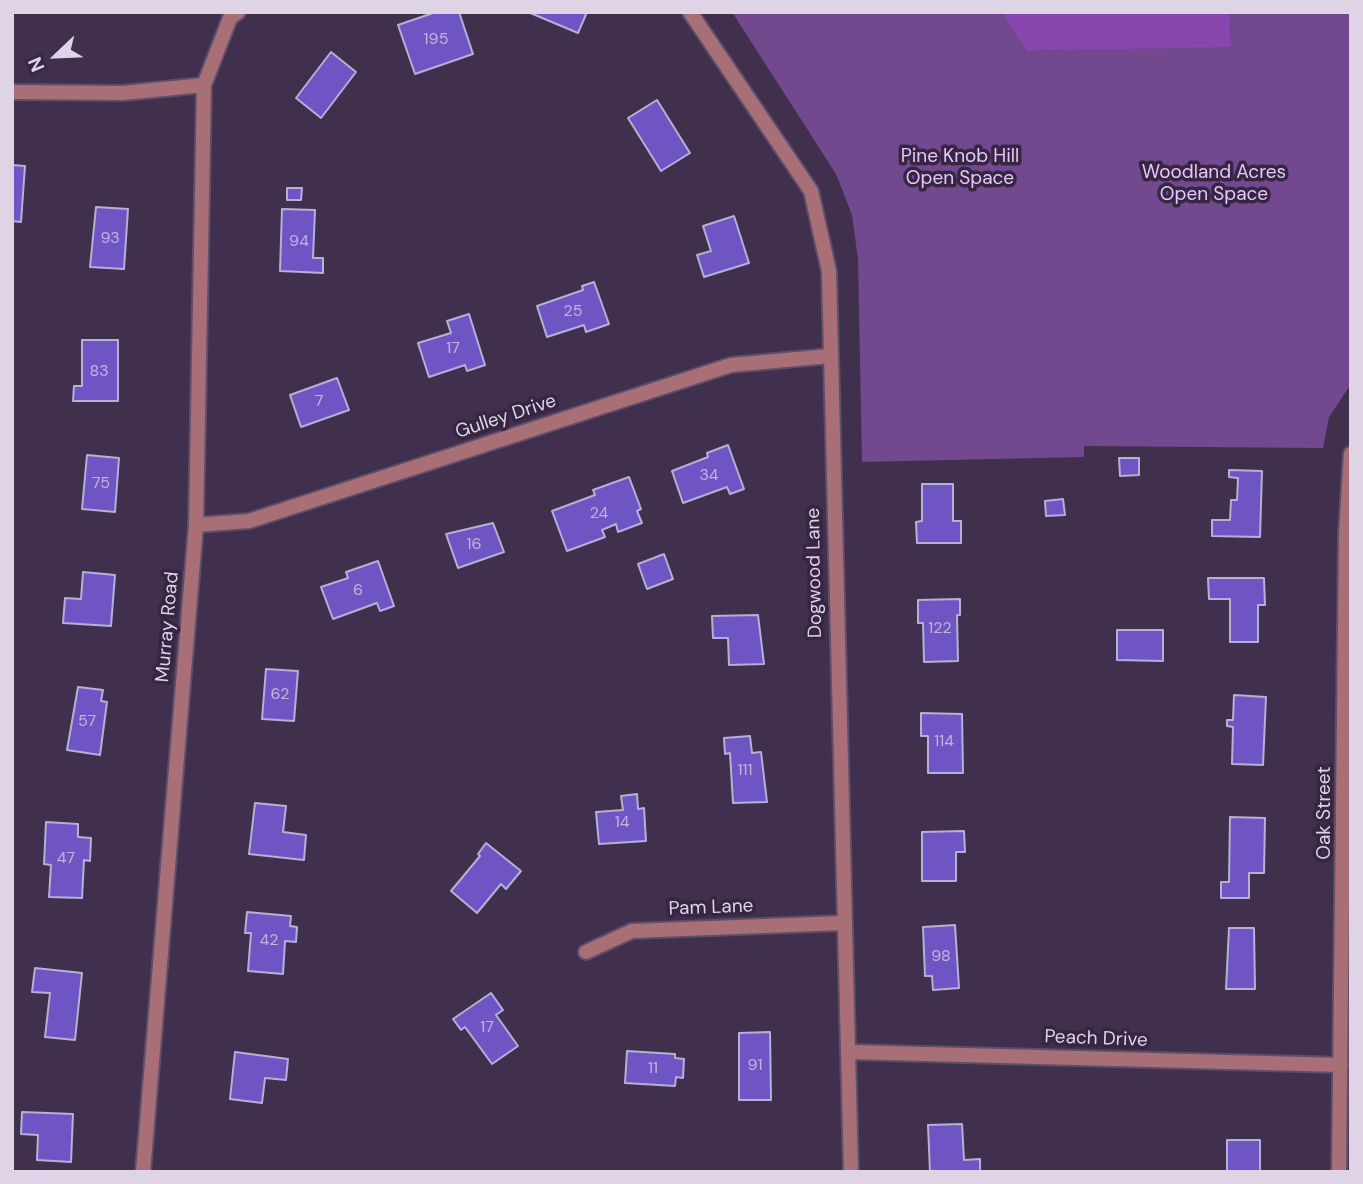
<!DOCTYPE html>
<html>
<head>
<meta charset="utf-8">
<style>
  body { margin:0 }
  #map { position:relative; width:1363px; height:1184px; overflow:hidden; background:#41304d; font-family:"DM Sans",sans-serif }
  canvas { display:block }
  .frame { position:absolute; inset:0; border:14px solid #ded4e6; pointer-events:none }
  .north { position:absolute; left:21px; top:21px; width:70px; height:70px; -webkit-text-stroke:5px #362642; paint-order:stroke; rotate:247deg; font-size:19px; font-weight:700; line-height:28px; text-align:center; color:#ded4e6 }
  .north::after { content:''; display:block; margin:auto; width:24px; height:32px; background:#ded4e6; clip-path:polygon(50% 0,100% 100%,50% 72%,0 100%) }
</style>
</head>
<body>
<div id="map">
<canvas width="1363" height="1184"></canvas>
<div class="frame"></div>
<div class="north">N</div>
</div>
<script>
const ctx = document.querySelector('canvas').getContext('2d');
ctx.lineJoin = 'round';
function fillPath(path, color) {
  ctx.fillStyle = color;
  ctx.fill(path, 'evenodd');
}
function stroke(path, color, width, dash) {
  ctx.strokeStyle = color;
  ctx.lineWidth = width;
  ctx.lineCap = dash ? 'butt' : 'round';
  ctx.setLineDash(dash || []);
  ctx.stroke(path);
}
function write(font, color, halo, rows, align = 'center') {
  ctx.font = font + ' "DM Sans",sans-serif';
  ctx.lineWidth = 7;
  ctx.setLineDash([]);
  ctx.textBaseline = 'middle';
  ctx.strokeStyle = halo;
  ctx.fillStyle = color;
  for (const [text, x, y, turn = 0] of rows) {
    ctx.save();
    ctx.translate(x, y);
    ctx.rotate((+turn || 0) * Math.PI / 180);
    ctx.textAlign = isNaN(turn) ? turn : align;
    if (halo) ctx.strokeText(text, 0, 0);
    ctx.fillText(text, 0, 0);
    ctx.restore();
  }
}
const green = new Path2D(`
  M732,12H1002L1026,51L1231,46L1230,12H1351V384L1329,417L1323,448L1084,446V457L862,462L858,259L852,215L836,174Z`);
const forest = new Path2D(`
  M1002,12H1230L1231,47L1026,51Z`);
const building = new Path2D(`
  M436,12H459L473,54L415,74L398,25Z
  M528,12H587L578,33Z
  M331,52L356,72L321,118L296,98Z
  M657,100L690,153L661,171L628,118Z
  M12,165L25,166L21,222L12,221Z
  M287,188H302L301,200H287Z
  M96,207L128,209L124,269L90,267Z
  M282,209L315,210L313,258H323V273L280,271Z
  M734,216L749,263L704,277L697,255L711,251L703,226Z
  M594,282L609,324L586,332L584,325L547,337L537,306L583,290L582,286Z
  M469,314L485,365L467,371L465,365L429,377L418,343L451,333L447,321Z
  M82,340H118V401H73L74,386H82Z
  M337,378L349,410L301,427L290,395Z
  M728,445L744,489L730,494L727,487L683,503L672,471L708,457L707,453Z
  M87,455L119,458L115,512L82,509Z
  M1119,458H1139V475L1120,476Z
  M1229,470L1262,471L1260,537L1212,536V520H1230L1231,500H1237L1238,478L1229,477Z
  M629,477L641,509L637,511L642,523L618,532L616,524L602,530L605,537L567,551L552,511L595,495L593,490Z
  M922,484H953V521H961V543H917L916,522L922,521Z
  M1063,499L1065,515L1046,516L1045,501Z
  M493,523L504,552L458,568L446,534Z
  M664,554L673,579L647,589L638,564Z
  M378,561L394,606L380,611L377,603L333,619L321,587L348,578L346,572Z
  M83,572L115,575L111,626L63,623L65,598L81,599Z
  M1208,578H1264L1265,605H1258V642H1230V599H1209Z
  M960,599V615H957L958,661L924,662L923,623H918V600Z
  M758,615L764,664L729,665L728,638H713L712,616Z
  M1117,630H1163V661L1117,660Z
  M266,669L298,671L294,721L262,719Z
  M78,687L103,690L101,701L107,702L100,755L67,750Z
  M1234,695L1266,697L1263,765L1232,764L1233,727L1227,726V720H1233Z
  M921,713L962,714L963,773H928V736H921Z
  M750,736L752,753L761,752L767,802L733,803L730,753L725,754L724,738Z
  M637,794L638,809L644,808L646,841L599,844L596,812L623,810L621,796Z
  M255,803L286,806L283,832L306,835L304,860L249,854Z
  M1230,817L1265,818L1264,873H1249V898H1221V882H1229Z
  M46,822L78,824V837L91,838L90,861L84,860L82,898L49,897L51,865L44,864Z
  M964,831L965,852H956V881H922V832Z
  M486,843L521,871L506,889L501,884L477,913L451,891L480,856L478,854Z
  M247,912L291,916L290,926L297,927L296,942L285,941L283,974L248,971L251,933H245Z
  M955,925L959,988L933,990L932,976H925L923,927Z
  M1229,928H1254L1255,989H1226Z
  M35,968L82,973L75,1040L45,1037L50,993L32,992Z
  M491,993L503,1010L496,1015L518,1046L492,1064L465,1027L461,1030L453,1019Z
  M770,1032L771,1100H739V1033Z
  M627,1051L675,1054V1058L684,1059L683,1078L676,1077L675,1086L625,1083Z
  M235,1052L288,1059L286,1080L265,1078L262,1103L230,1099Z
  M22,1112L73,1114L71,1162L37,1160L38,1135L21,1134Z
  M962,1124L964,1160L980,1159V1172H930L928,1125Z
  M1227,1140H1260V1172H1227Z`);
const minor = new Path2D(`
  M690,12L811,191L829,271L851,1172
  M12,92L123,93L204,85
  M196,525L249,521L731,365L830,356
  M586,952L632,931L842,923
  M850,1052L1341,1065
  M143,1172L196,525L204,85L230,18L238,12
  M1339,1172L1346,533L1351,454`);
const numberNames = [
  ["195",436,40],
  ["93",110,239],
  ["94",299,242],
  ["25",573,312],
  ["17",453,349],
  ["83",99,372],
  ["7",319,402],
  ["34",709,476],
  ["75",101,484],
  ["24",599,514],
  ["16",474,545],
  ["6",358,591],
  ["122",940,629],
  ["62",280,695],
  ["57",87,722],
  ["114",944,742],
  ["111",745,771],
  ["14",622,823],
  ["47",66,859],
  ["42",269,941],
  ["98",941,957],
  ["17",487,1028],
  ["91",755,1066],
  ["11",653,1069]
];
const parkNames = [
  ["Pine Knob Hill",960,157],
  ["Open Space",960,179],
  ["Woodland Acres",1214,173],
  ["Open Space",1214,195]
];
const streetNames = [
  ["Gulley Drive",506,417,-18],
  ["Dogwood Lane",815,573,-91],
  ["Murray Road",168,627,-85],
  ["Oak Street",1325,813,-90],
  ["Pam Lane",711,908,-2],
  ["Peach Drive",1096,1039,2]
];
fillPath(green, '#72498e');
fillPath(forest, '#8747af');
fillPath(building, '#6e55c3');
stroke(building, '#b4b0d6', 2);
stroke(minor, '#5d4e69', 18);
stroke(minor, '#a96f77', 14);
write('16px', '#c2b4dd', null, numberNames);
write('19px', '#e4c6fa', '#362642', parkNames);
write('19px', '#ded4e6', '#362642', streetNames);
</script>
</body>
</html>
